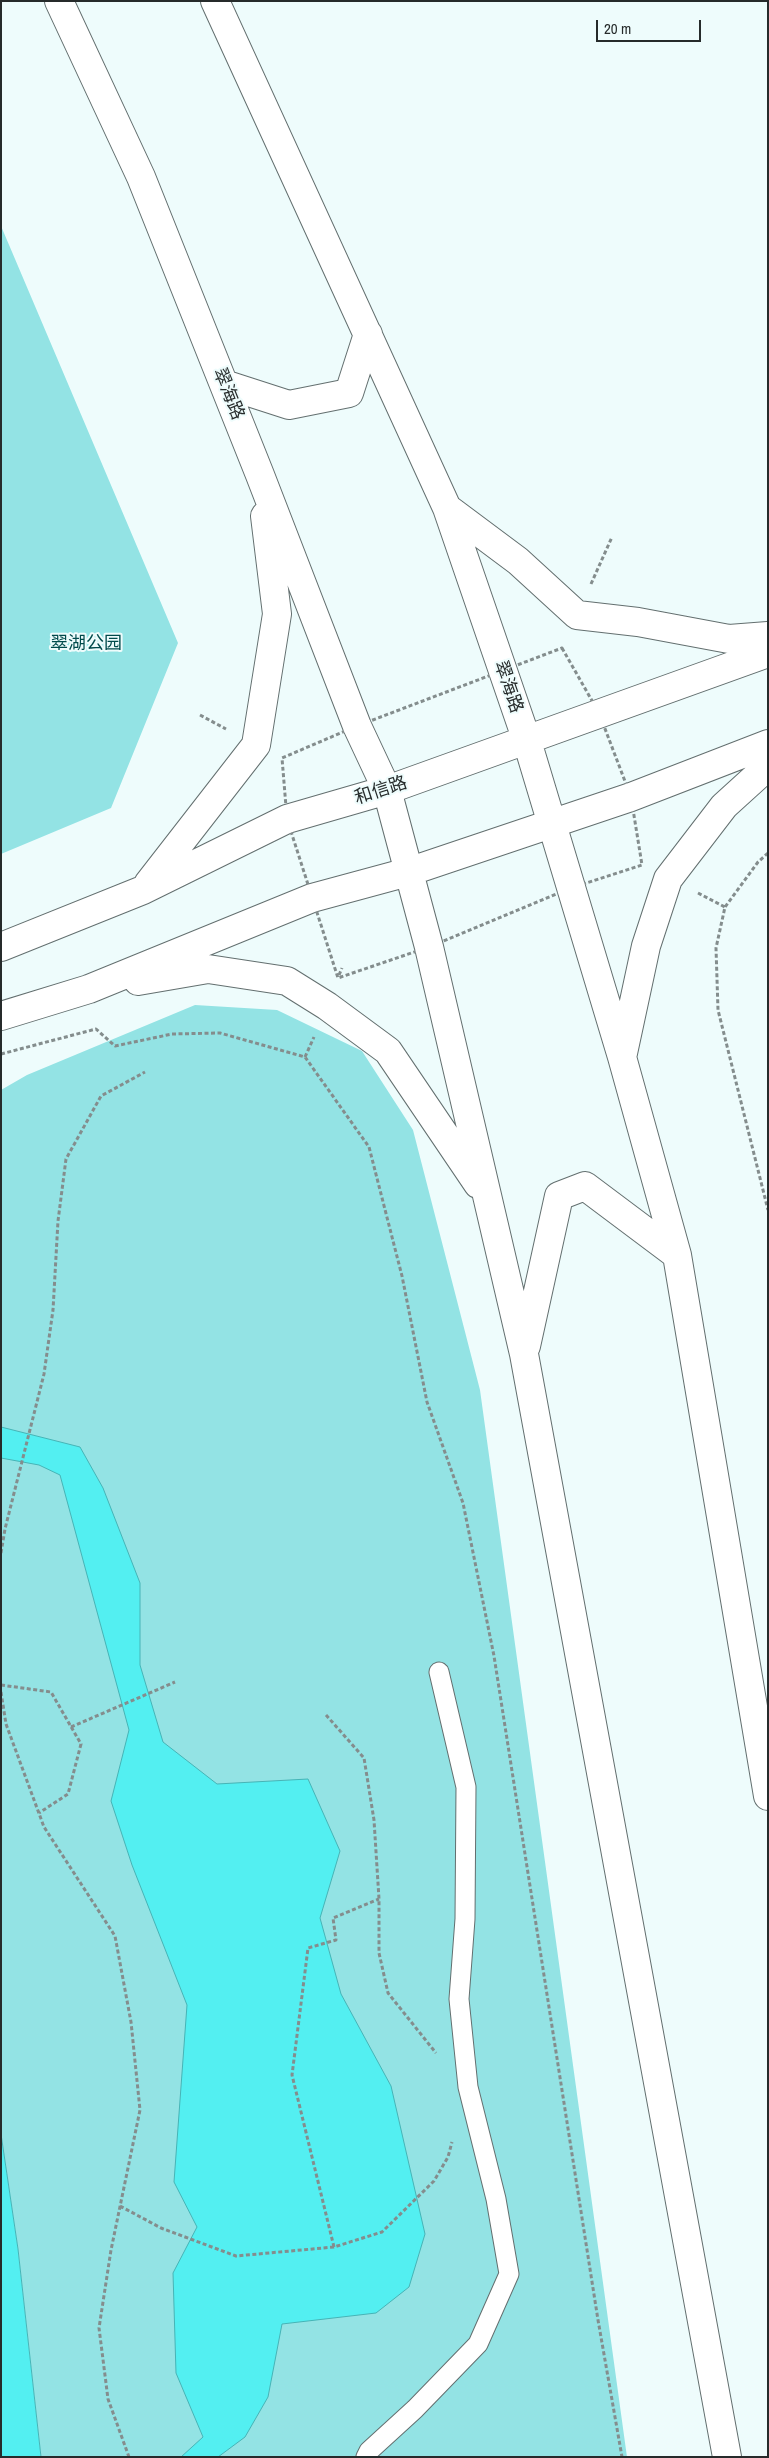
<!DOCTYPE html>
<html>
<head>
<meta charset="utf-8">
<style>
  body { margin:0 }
  #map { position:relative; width:769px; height:2458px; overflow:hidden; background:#eefcfc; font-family:"Archivo Narrow",sans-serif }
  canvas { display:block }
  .frame { position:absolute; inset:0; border:2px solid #262b2b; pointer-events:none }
  .scale { position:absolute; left:596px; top:20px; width:105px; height:22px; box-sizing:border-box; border:2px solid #262b2b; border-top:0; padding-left:6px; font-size:15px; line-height:18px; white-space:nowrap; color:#262b2b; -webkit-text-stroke:4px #eefcfc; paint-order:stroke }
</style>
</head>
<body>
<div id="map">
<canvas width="769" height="2458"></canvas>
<div class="frame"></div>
<div class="scale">20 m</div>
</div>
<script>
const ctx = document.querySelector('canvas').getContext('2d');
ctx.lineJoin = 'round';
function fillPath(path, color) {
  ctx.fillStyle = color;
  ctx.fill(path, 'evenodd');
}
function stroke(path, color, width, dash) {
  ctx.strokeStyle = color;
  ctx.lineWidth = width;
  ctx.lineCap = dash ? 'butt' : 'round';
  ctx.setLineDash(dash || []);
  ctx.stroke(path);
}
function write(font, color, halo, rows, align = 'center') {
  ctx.font = font + ' "Archivo Narrow","Noto Sans SC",sans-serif';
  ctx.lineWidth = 4;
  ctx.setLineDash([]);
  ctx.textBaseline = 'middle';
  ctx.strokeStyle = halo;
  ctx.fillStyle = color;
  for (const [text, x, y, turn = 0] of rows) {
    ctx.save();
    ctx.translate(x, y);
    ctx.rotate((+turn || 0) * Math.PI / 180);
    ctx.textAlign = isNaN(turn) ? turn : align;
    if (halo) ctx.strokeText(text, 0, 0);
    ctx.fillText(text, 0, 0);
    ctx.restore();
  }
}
const green = new Path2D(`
  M1,226L178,643L111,808L1,854Z
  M195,1005L277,1010L362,1051L413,1130L480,1390L627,2457H41L18,2249L1,2134V1090L27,1075Z`);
const water = new Path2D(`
  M1,1427L80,1447L103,1488L140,1583V1665L163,1742L217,1784L308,1779L340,1851L320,1918L341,1994L391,2086L425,2234L409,2287L376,2313L282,2324L268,2397L245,2437L218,2457H181L203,2437L176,2373L173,2273L197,2227L174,2182L187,2005L132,1865L111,1801L129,1730L60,1475L39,1465L1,1458Z
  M1,2134L18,2249L41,2457H1Z`);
const path = new Path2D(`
  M591,584L612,537
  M562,648L599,713L631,797L642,865L571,888L429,947L338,978L287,819L282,758L357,726Z
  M200,715L226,729
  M768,853L758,862L725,907L716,948L718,1010L768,1210
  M698,893L725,907
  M339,975L342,968
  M1,1054L96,1029L115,1046L172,1034L220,1033L305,1057L369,1147L402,1276L427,1402L463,1503L494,1656L598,2320L622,2457
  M305,1057L314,1037
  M1,1553L5,1529L44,1374L53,1310L58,1221L66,1159L101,1096L145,1072
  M1,1685L51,1692L81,1744L68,1794L39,1813
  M1,1692L6,1724L44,1827L115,1936L131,2022L140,2110L111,2250L99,2328L108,2399L129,2457
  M326,1715L364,1758L374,1820L379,1899V1953L388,1993L436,2053
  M71,1727L175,1682
  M120,2206L161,2228L236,2256L334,2247L382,2232L434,2181L448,2157L452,2142
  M334,2247L292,2075L308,1948L336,1940L333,1918L379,1899`);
const lane = new Path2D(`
  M366,2457L369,2451L415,2409L478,2344L509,2274L496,2199L468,2087L459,1999L465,1919L466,1787L439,1672`);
const secondary = new Path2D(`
  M59,1L141,177L260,475L357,726L387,790L429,947L524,1354L727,2457
  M215,1L447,508L527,741L622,1057L677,1255L768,1796
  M224,384L289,405L349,393L368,334
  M447,508L518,561L577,615L638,622L729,639L768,636
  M148,884L256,745L277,614L265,516
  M1,947L143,890L287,819L387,790L768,653
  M138,981L208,969L287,981L327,1006L388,1051L478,1184
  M1,1016L89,989L312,898L408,872L631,797L768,744
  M623,1053L646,946L668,879L724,806L768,766
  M526,1346L559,1196L585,1186L677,1255`);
const streetNames = [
  ["翠海路",228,394,68],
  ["翠海路",508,687,71],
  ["和信路",381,791,-18]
];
const parkNames = [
  ["翠湖公园",86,644]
];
fillPath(green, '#93e3e4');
fillPath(water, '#53eff1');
stroke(water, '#46b4b6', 1);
stroke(lane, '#636f6f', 21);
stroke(secondary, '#636f6f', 30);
stroke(path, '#848d8d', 3, [4, 2.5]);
stroke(lane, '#fff', 19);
stroke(secondary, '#fff', 28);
write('18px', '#262b2b', '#eefcfc', streetNames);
write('18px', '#004a4b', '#eefcfc', parkNames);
</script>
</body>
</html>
